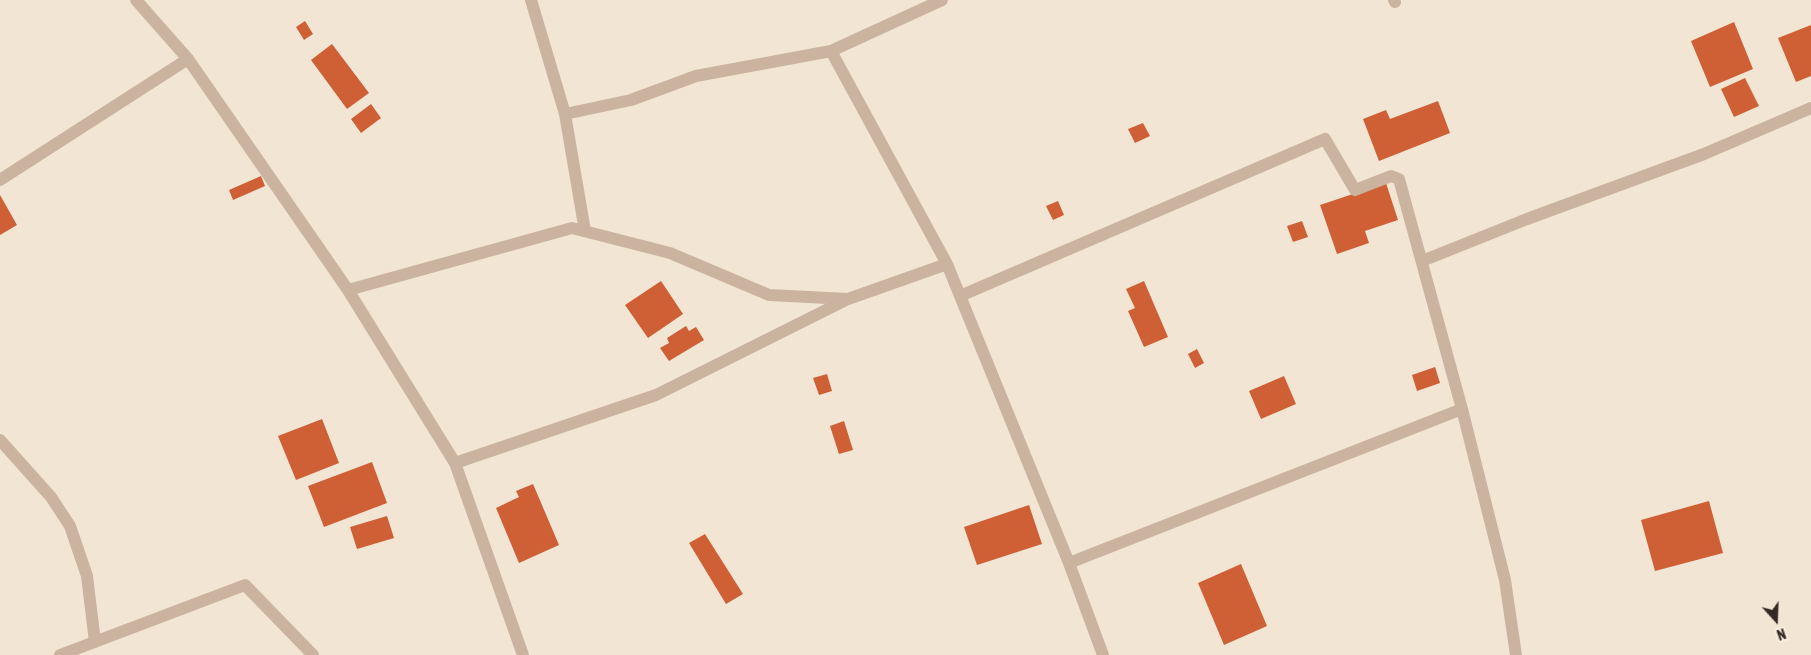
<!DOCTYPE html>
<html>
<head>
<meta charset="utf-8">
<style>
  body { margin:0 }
  #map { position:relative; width:1811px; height:655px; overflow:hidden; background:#f2e5d4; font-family:"Asap Condensed",sans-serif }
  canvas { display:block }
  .north { position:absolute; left:1751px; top:595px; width:50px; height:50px; -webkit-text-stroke:4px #faefe0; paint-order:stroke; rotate:160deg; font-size:14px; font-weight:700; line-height:20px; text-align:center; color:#342924 }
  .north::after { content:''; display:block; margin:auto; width:18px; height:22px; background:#342924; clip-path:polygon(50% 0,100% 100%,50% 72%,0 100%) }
</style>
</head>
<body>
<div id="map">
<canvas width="1811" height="655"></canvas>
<div class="north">N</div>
</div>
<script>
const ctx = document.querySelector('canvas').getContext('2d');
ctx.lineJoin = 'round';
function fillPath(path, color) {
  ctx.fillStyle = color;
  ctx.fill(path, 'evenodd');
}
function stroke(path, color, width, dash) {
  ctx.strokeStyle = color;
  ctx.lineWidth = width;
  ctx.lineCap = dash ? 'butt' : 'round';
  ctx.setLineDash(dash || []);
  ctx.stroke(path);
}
const building = new Path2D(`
  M305,21L313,34L304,40L296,27Z
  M1734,22L1753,69L1710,87L1691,41Z
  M1811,25V76L1796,82L1778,38Z
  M332,44L369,93L347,109L311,60Z
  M1745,78L1759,106L1734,117L1721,89Z
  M1438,101L1450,133L1379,161L1363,119L1386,110L1390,119Z
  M371,104L381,118L361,133L351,119Z
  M1143,123L1150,136L1135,143L1128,129Z
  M261,176L265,186L233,200L229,190Z
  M1386,183L1398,220L1365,231L1369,243L1337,254L1320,205Z
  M0,195L17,225L0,235Z
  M1058,201L1064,215L1053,220L1046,206Z
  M1302,221L1308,237L1293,242L1287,226Z
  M661,281L683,314L648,338L625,305Z
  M1144,281L1168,337L1144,347L1128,311L1135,308L1126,289Z
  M686,326L689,331L696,327L704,340L669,361L660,348L669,343L667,338Z
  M1197,349L1204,363L1195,368L1188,354Z
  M1435,367L1440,383L1417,391L1412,375Z
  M827,374L832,391L819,395L813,378Z
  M1284,376L1296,404L1261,419L1249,391Z
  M322,419L339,463L296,480L278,436Z
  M844,421L853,450L839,454L830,426Z
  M372,462L387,503L324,527L308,486Z
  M533,484L559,545L519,563L496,508L519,497L516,491Z
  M1709,501L1723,553L1655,571L1641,520Z
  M1029,505L1042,544L977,565L964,527Z
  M387,516L394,538L357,549L350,527Z
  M705,534L743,594L726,604L689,543Z
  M1241,564L1267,626L1224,645L1198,583Z`);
const street = new Path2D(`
  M136,0L188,59L348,290L572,228L670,253L769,295L848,299L947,264L1069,563L1103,655
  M531,0L565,114L585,231
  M1394,0L1395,2
  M831,51L947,264
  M565,114L631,100L696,76L831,51L942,0
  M0,180L188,59
  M1422,261L1527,219L1704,154L1811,108
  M348,290L455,463L523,655
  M960,296L1325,139L1355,190L1391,176L1399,179L1462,409L1505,580L1516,655
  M0,440L51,497L70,526L87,576L95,642
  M455,463L656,395L846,300
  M1069,563L1462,409
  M60,655L245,585L313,655`);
fillPath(building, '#cf5f35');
stroke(street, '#cab4a0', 12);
</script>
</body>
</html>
